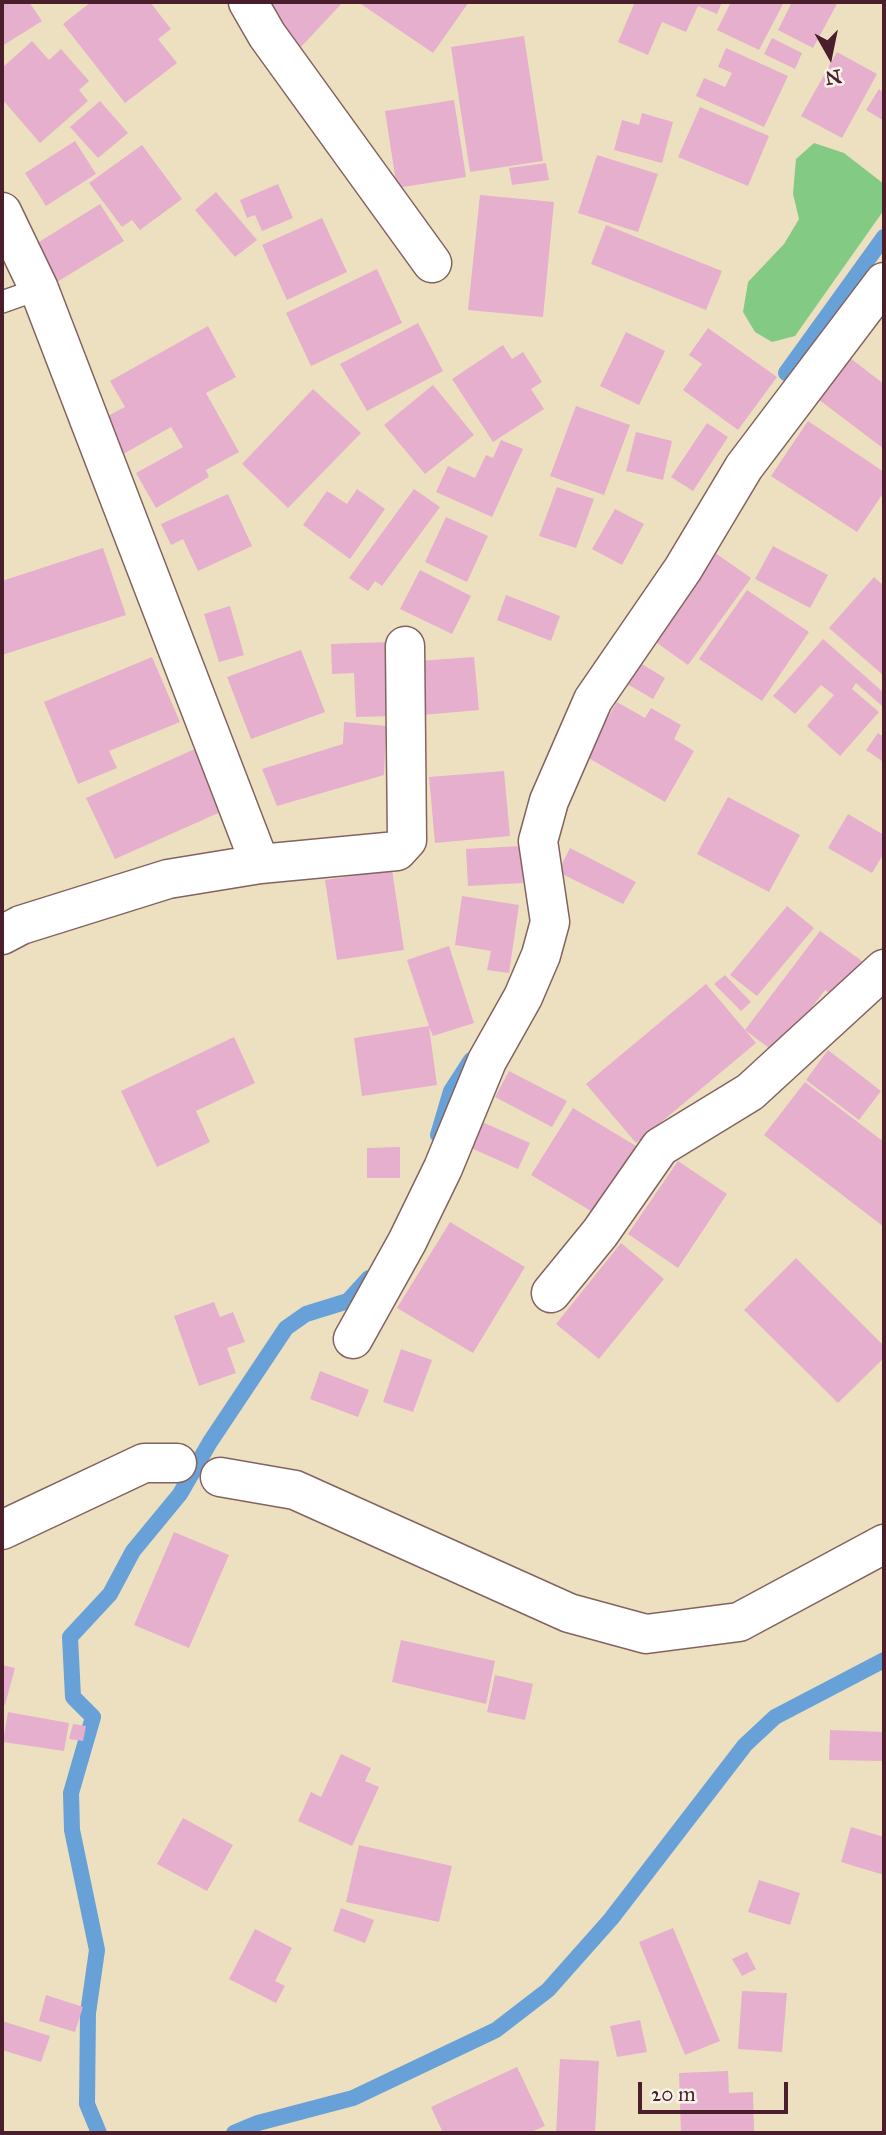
<!DOCTYPE html>
<html>
<head>
<meta charset="utf-8">
<style>
  body { margin:0 }
  #map { position:relative; width:886px; height:2135px; overflow:hidden; background:#ede0c0; font-family:"IM FELL Great Primer",serif }
  canvas { display:block }
  .frame { position:absolute; inset:0; border:4px solid #4a1f2b; pointer-events:none }
  .north { position:absolute; left:795px; top:21px; width:70px; height:70px; -webkit-text-stroke:5px #f7f3e8; paint-order:stroke; rotate:171deg; font-size:19px; font-weight:700; line-height:28px; text-align:center; color:#4a1f2b }
  .north::after { content:''; display:block; margin:auto; width:24px; height:32px; background:#4a1f2b; clip-path:polygon(50% 0,100% 100%,50% 72%,0 100%) }
  .scale { position:absolute; left:638px; top:2082px; width:150px; height:32px; box-sizing:border-box; border:4px solid #4a1f2b; border-top:0; padding-left:9px; font-size:21px; line-height:24px; white-space:nowrap; color:#4a1f2b; -webkit-text-stroke:5px #f7f3e8; paint-order:stroke }
</style>
</head>
<body>
<div id="map">
<canvas width="886" height="2135"></canvas>
<div class="frame"></div>
<div class="north">N</div>
<div class="scale">20 m</div>
</div>
<script>
const ctx = document.querySelector('canvas').getContext('2d');
ctx.lineJoin = 'round';
function fillPath(path, color) {
  ctx.fillStyle = color;
  ctx.fill(path, 'evenodd');
}
function stroke(path, color, width, dash) {
  ctx.strokeStyle = color;
  ctx.lineWidth = width;
  ctx.lineCap = dash ? 'butt' : 'round';
  ctx.setLineDash(dash || []);
  ctx.stroke(path);
}
const green = new Path2D(`
  M814,143L844,153L884,184V210L795,336L772,342L755,332L743,312L748,282L784,244L799,219L793,194L796,159Z`);
const stream = new Path2D(`
  M786,373L884,237
  M438,1135L451,1091L471,1060
  M99,2133L87,2104L88,2013L97,1950L72,1830L71,1793L93,1717L73,1697L70,1637L110,1594L133,1551L180,1494L210,1442L286,1328L306,1314L348,1301L369,1278
  M234,2133L258,2123L353,2098L496,2030L548,1990L611,1919L745,1745L775,1717L884,1660`);
const building = new Path2D(`
  M2,2H29L42,21L2,46Z
  M91,2H150L171,29L158,39L177,63L125,103L63,24Z
  M273,2H343L301,47L263,13Z
  M358,2H469L433,53Z
  M635,2H722L717,14L698,6L686,32L662,22L648,55L618,42Z
  M731,2H784L759,50L717,30Z
  M792,2H838L813,48L778,30Z
  M524,36L543,161L470,172L451,47Z
  M772,38L802,53L795,69L764,54Z
  M32,41L49,60L61,49L89,81L79,90L88,101L40,143L2,99V68Z
  M726,48L788,76L764,127L696,96L704,78L725,87L732,73L718,67Z
  M837,52L877,74L842,138L801,116Z
  M879,89L884,93V121L866,110Z
  M454,100L466,177L397,188L385,111Z
  M100,101L128,133L98,158L70,127Z
  M700,107L769,136L748,186L678,157Z
  M642,113L673,122L662,163L614,150L622,120L639,125Z
  M75,141L96,174L46,206L25,173Z
  M142,145L182,199L140,230L132,220L122,227L89,183Z
  M597,155L658,174L638,232L578,213Z
  M546,163L549,180L512,185L509,168Z
  M278,184L293,218L262,231L255,215L247,218L240,200Z
  M216,192L257,240L235,257L195,210Z
  M480,195L554,202L543,317L468,310Z
  M100,204L124,241L57,282L34,245Z
  M322,218L347,272L287,300L262,245Z
  M606,225L722,271L706,310L591,264Z
  M377,269L402,323L311,366L286,313Z
  M418,323L443,371L367,411L340,364Z
  M208,326L236,377L206,393L239,452L206,470L209,477L156,508L136,473L183,447L171,427L118,457L98,421L125,407L110,381Z
  M708,328L777,377L738,430L683,390L702,364L689,355Z
  M626,332L665,351L639,405L600,386Z
  M503,345L512,359L523,352L542,382L531,389L544,409L493,442L452,379Z
  M850,358L884,384V449L818,399Z
  M433,385L474,435L425,474L384,425Z
  M313,389L361,433L288,508L242,464Z
  M576,406L630,425L604,495L550,476Z
  M808,421L884,472V492L857,532L771,476Z
  M707,423L728,437L693,491L671,477Z
  M636,432L672,441L663,480L626,471Z
  M501,440L523,449L492,517L436,492L448,466L475,478L486,455L493,458Z
  M557,487L594,499L576,548L539,536Z
  M357,489L385,509L350,559L303,525L327,491L347,504Z
  M414,489L440,507L382,586L375,581L368,591L349,578Z
  M228,494L252,546L198,571L183,539L171,545L161,524Z
  M615,509L644,524L622,565L592,549Z
  M446,517L488,536L467,582L425,562Z
  M773,546L828,575L810,608L755,579Z
  M103,548L126,615L2,655V581Z
  M714,552L751,578L688,665L650,638Z
  M420,570L471,596L452,634L400,609Z
  M874,577L884,586V676L829,628Z
  M747,590L809,632L762,701L699,659Z
  M506,595L560,616L551,641L497,620Z
  M230,606L244,655L219,662L204,614Z
  M823,639L884,693L882,706L856,683L852,689L879,712L840,756L807,726L834,695L821,685L795,714L773,696Z
  M389,642L392,716L356,717L354,673L332,674L331,644Z
  M301,650L325,712L251,739L227,677Z
  M152,657L180,722L109,751L117,768L78,784L44,702Z
  M474,657L479,710L423,715L418,661Z
  M635,660L665,678L653,699L624,682Z
  M617,702L645,718L651,708L681,725L674,739L694,751L665,802L585,756Z
  M344,722L386,726L384,775L277,806L262,769L343,744Z
  M878,733L884,737L882,761L866,750Z
  M197,748L225,810L115,859L86,798Z
  M504,771L510,836L435,843L429,777Z
  M728,797L800,835L769,892L697,854Z
  M848,814L884,835V853L872,873L828,848Z
  M521,846L523,883L468,886L466,849Z
  M570,848L636,882L623,904L558,872Z
  M392,870L404,950L337,960L325,880Z
  M462,896L519,905L509,973L487,970L491,951L455,945Z
  M787,906L814,928L757,996L730,975Z
  M820,931L862,961L835,997L825,990L777,1054L745,1030Z
  M449,946L474,1023L433,1036L429,1027L437,1085L362,1096L354,1038L429,1026L407,960Z
  M725,975L751,1002L741,1011L714,984Z
  M706,984L756,1043L636,1143L586,1084Z
  M234,1037L255,1083L196,1111L210,1142L157,1167L121,1091Z
  M828,1050L881,1091L859,1120L806,1080Z
  M509,1071L567,1101L552,1127L495,1097Z
  M805,1082L884,1142V1227L764,1135Z
  M573,1108L636,1146L596,1214L531,1175Z
  M482,1122L530,1143L518,1169L471,1148Z
  M400,1147V1178H367V1148Z
  M678,1161L727,1194L678,1268L628,1234Z
  M450,1222L525,1267L473,1353L397,1308Z
  M621,1243L664,1279L599,1359L556,1324Z
  M796,1258L884,1346V1358L838,1403L744,1310Z
  M214,1302L220,1317L233,1312L245,1342L227,1348L236,1373L199,1386L174,1316Z
  M401,1349L432,1360L413,1412L383,1402Z
  M320,1371L369,1390L358,1417L310,1399Z
  M174,1532L229,1555L189,1648L134,1625Z
  M401,1640L495,1661L486,1704L392,1682Z
  M2,1665L15,1668L5,1705L2,1704Z
  M495,1675L533,1684L525,1720L487,1712Z
  M8,1712L69,1723L64,1751L3,1742Z
  M73,1724L86,1726L83,1741L69,1739Z
  M830,1730L884,1732V1761L829,1760Z
  M341,1754L371,1768L365,1781L379,1787L352,1846L298,1821L311,1792L321,1797Z
  M183,1818L233,1845L207,1891L157,1864Z
  M851,1827L884,1837V1875L841,1862Z
  M359,1845L452,1866L439,1922L346,1902Z
  M759,1880L800,1893L790,1925L748,1912Z
  M341,1908L374,1920L365,1943L333,1931Z
  M673,1928L720,2041L685,2055L639,1942Z
  M255,1929L292,1948L275,1981L285,1986L276,2003L229,1979Z
  M747,1952L756,1969L742,1976L732,1959Z
  M742,1991L787,1993L782,2052L738,2049Z
  M46,1995L83,2007L75,2032L39,2021Z
  M640,2020L647,2052L617,2057L610,2026Z
  M2,2021L50,2036L41,2062L2,2050Z
  M560,2059L599,2061L595,2133H556Z
  M517,2067L545,2126L529,2133H443L431,2107Z
  M728,2071L729,2093L753,2092L754,2131L681,2133L679,2073Z`);
const lane = new Path2D(`
  M2,302L39,289`);
const street = new Path2D(`
  M248,2L267,35L432,263
  M2,212L39,289L260,864
  M2,935L21,925L168,879L260,864L397,851L407,840L405,646
  M551,1293L600,1233L660,1147L750,1092L884,969
  M353,1339L407,1242L443,1168L487,1061L523,997L541,955L550,922L538,841L549,801L593,700L683,569L744,467L884,282
  M220,1477L295,1490L569,1613L646,1634L739,1622L884,1544
  M2,1530L144,1463H177`);
fillPath(green, '#83ca85');
stroke(stream, '#68a1d7', 16);
fillPath(building, '#e6afcd');
stroke(lane, '#83635f', 24);
stroke(street, '#83635f', 41);
stroke(lane, '#fff', 21);
stroke(street, '#fff', 38);
</script>
</body>
</html>
